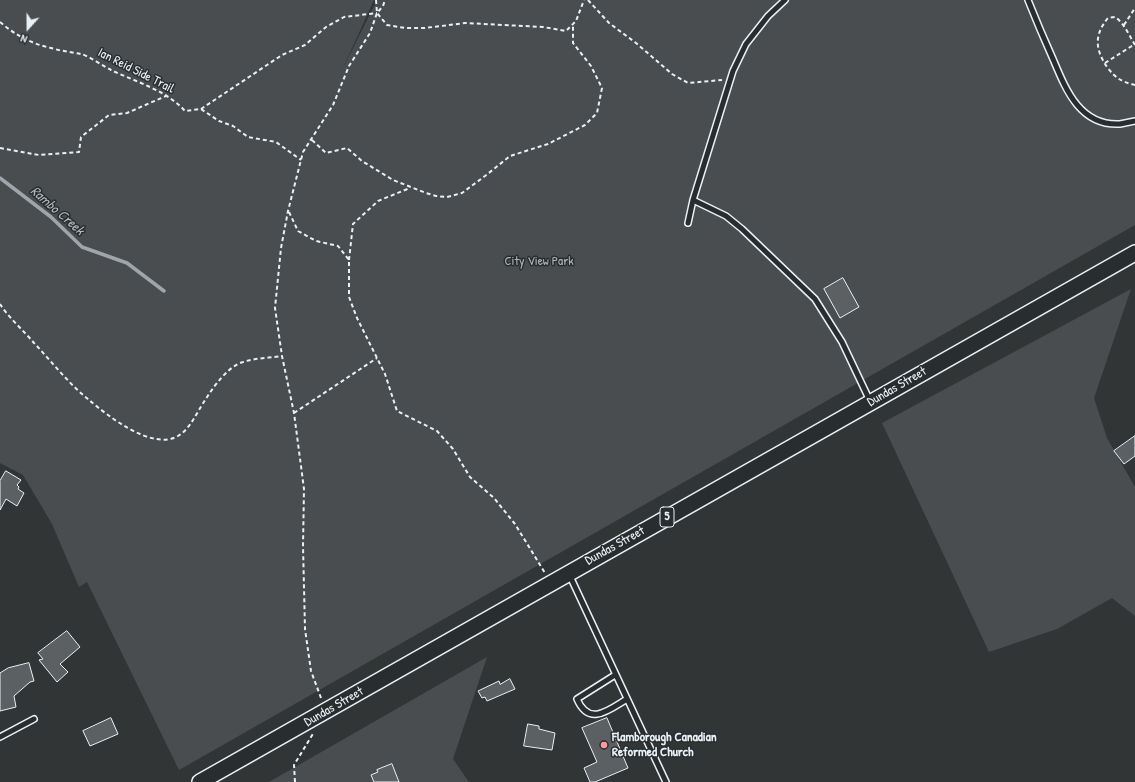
<!DOCTYPE html>
<html>
<head>
<meta charset="utf-8">
<style>
  body { margin:0 }
  #map { position:relative; width:1135px; height:782px; overflow:hidden; background:#323536; font-family:"Patrick Hand",sans-serif }
  canvas { display:block }
  .north { position:absolute; left:8px; top:8px; width:40px; height:40px; -webkit-text-stroke:3px #2a2d2e; paint-order:stroke; rotate:201deg; font-size:11px; font-weight:700; line-height:16px; text-align:center; color:#e8f1f8 }
  .north::after { content:''; display:block; margin:auto; width:14px; height:18px; background:#e8f1f8; clip-path:polygon(50% 0,100% 100%,50% 72%,0 100%) }
</style>
</head>
<body>
<div id="map">
<canvas width="1135" height="782"></canvas>
<div class="north">N</div>
</div>
<script>
const ctx = document.querySelector('canvas').getContext('2d');
ctx.lineJoin = 'round';
function fillPath(path, color) {
  ctx.fillStyle = color;
  ctx.fill(path, 'evenodd');
}
function stroke(path, color, width, dash) {
  ctx.strokeStyle = color;
  ctx.lineWidth = width;
  ctx.lineCap = dash ? 'butt' : 'round';
  ctx.setLineDash(dash || []);
  ctx.stroke(path);
}
function write(font, color, halo, rows, align = 'center') {
  ctx.font = font + ' "Patrick Hand",sans-serif';
  ctx.lineWidth = 3;
  ctx.setLineDash([]);
  ctx.textBaseline = 'middle';
  ctx.strokeStyle = halo;
  ctx.fillStyle = color;
  for (const [text, x, y, turn = 0] of rows) {
    ctx.save();
    ctx.translate(x, y);
    ctx.rotate((+turn || 0) * Math.PI / 180);
    ctx.textAlign = isNaN(turn) ? turn : align;
    if (halo) ctx.strokeText(text, 0, 0);
    ctx.fillText(text, 0, 0);
    ctx.restore();
  }
}
const green = new Path2D(`
  M0,0H374L342,70L377,0H1135V225L179,770L87,582L79,587L52,524L23,475L0,463Z
  M1131,289L1094,398L1107,438L1135,487V616L1112,598L1057,629L989,652L882,423Z
  M487,657L453,759L469,782H269Z`);
const stream = new Path2D(`
  M0,178L51,217L82,247L127,263L164,291`);
const building = new Path2D(`
  M843,278L859,307L840,318L824,289Z
  M1135,436V456L1124,464L1114,451Z
  M6,471L21,480L17,485L19,487L18,489L24,493L17,506L6,499L0,510V481Z
  M67,631L80,647L60,664L68,672L57,682L39,660L43,659L38,653Z
  M29,663L34,681L30,682L14,696L16,707L0,711V673L8,668Z
  M510,679L515,689L487,701L485,697L482,698L478,691L499,681L500,684Z
  M111,718L118,734L90,746L83,731Z
  M607,718L628,768L595,782H590L584,768L597,762L582,728Z
  M528,724L539,726V729L555,733L552,750L524,746Z
  M392,764L399,782H374L371,775L378,772L377,770Z`);
const path = new Path2D(`
  M376,0L377,13L387,25L405,28H425L465,23L543,27L566,31L576,21L584,0
  M588,0L609,23L636,43L672,74L688,83L722,80
  M0,22C15,35 32,44 51,48C61,51 71,52 81,54C89,56 103,66 111,70C136,82 166,90 185,111L201,109L219,121L233,126L248,137L276,142L301,160
  M1124,25L1135,8
  M1135,45C1129,35 1124,23 1115,17L1108,18C1094,35 1095,49 1107,67C1115,78 1122,82 1135,85
  M1105,63L1135,44
  M201,109L282,55L305,45L326,27L344,17L377,13
  M312,140L326,153L347,148L362,161L393,180L426,193L436,196L447,197L462,193L485,176L510,156L548,144L585,125L597,113L602,88L591,66L573,43V24
  M0,148L39,155L79,152L81,137L109,115L127,113L166,96
  M289,212L298,231L316,241L338,246L349,260V297L357,318L385,374L397,411L437,431L453,449L470,477L494,498L515,524L545,573
  M349,260L353,224L378,201L410,188
  M0,304C8,317 24,331 34,343C52,362 69,384 89,400C108,416 152,451 178,436C188,430 193,420 199,410C208,395 225,367 243,362C255,358 269,358 282,356
  M294,413L377,358
  M321,698L311,671L305,629L303,546L304,489L294,413L282,356L275,308L281,248L288,211L303,152L333,105L349,66L370,33L377,13L383,6L385,0
  M295,782L294,765L314,732`);
const lane = new Path2D(`
  M1028,0C1036,20 1044,39 1053,59C1066,90 1080,126 1120,124C1125,123 1130,122 1135,121
  M693,200L726,216L742,229L815,299L842,342L870,401
  M688,223L693,200L733,71L746,44L768,16L785,0
  M569,574L666,782
  M615,675L577,699C589,727 609,710 627,699
  M0,737L34,719`);
const primary = new Path2D(`
  M200,782L1135,253`);
const markers = [
  [604,745,4,"#ff9aa2"]
];
const shields = [
  [667,517,14]
];
const shieldNames = [
  ["5",667,517]
];
const streetNames = [
  ["Ian Reid Side Trail",136,71,27],
  ["Dundas Street",897,387,-30],
  ["Dundas Street",615,546,-29],
  ["Dundas Street",334,707,-30]
];
const parkNames = [
  ["City View Park",539,262]
];
const poiNames = [
  ["Flamborough Canadian",612,738],
  ["Reformed Church",612,753]
];
const waterNames = [
  ["Rambo Creek",57,211,41]
];
fillPath(green, '#494d4f');
stroke(stream, '#9fa5aa', 3.5);
fillPath(building, '#5c6063');
stroke(building, '#e8f1f8', 1);
stroke(lane, '#e8f1f8', 8);
stroke(primary, '#e8f1f8', 18);
stroke(path, '#e8f1f8', 2, [4, 3]);
stroke(lane, '#2a2d2e', 5);
stroke(primary, '#2a2d2e', 15);
for (const [x, y, r, color] of markers) {
  const dot = new Path2D();
  dot.arc(x, y, r, 0, 2 * Math.PI);
  ctx.fillStyle = color;
  ctx.fill(dot);
  stroke(dot, '#2a2d2e', 1.5);
}
for (const [x, y, w] of shields) {
  const box = new Path2D();
  box.roundRect(x - w / 2, y - 10, w, 20, 3);
  ctx.fillStyle = '#2a2d2e';
  ctx.fill(box);
  stroke(box, '#e8f1f8', 1);
}
write('bold 12px', '#e8f1f8', null, shieldNames);
write('13px', '#e8f1f8', '#2a2d2e', streetNames);
write('13px', '#b0b8bd', '#2a2d2e', parkNames);
write('bold 13px', '#e8f1f8', '#2a2d2e', poiNames, 'left');
write('italic 14px', '#b1b8be', '#2a2d2e', waterNames);
</script>
</body>
</html>
